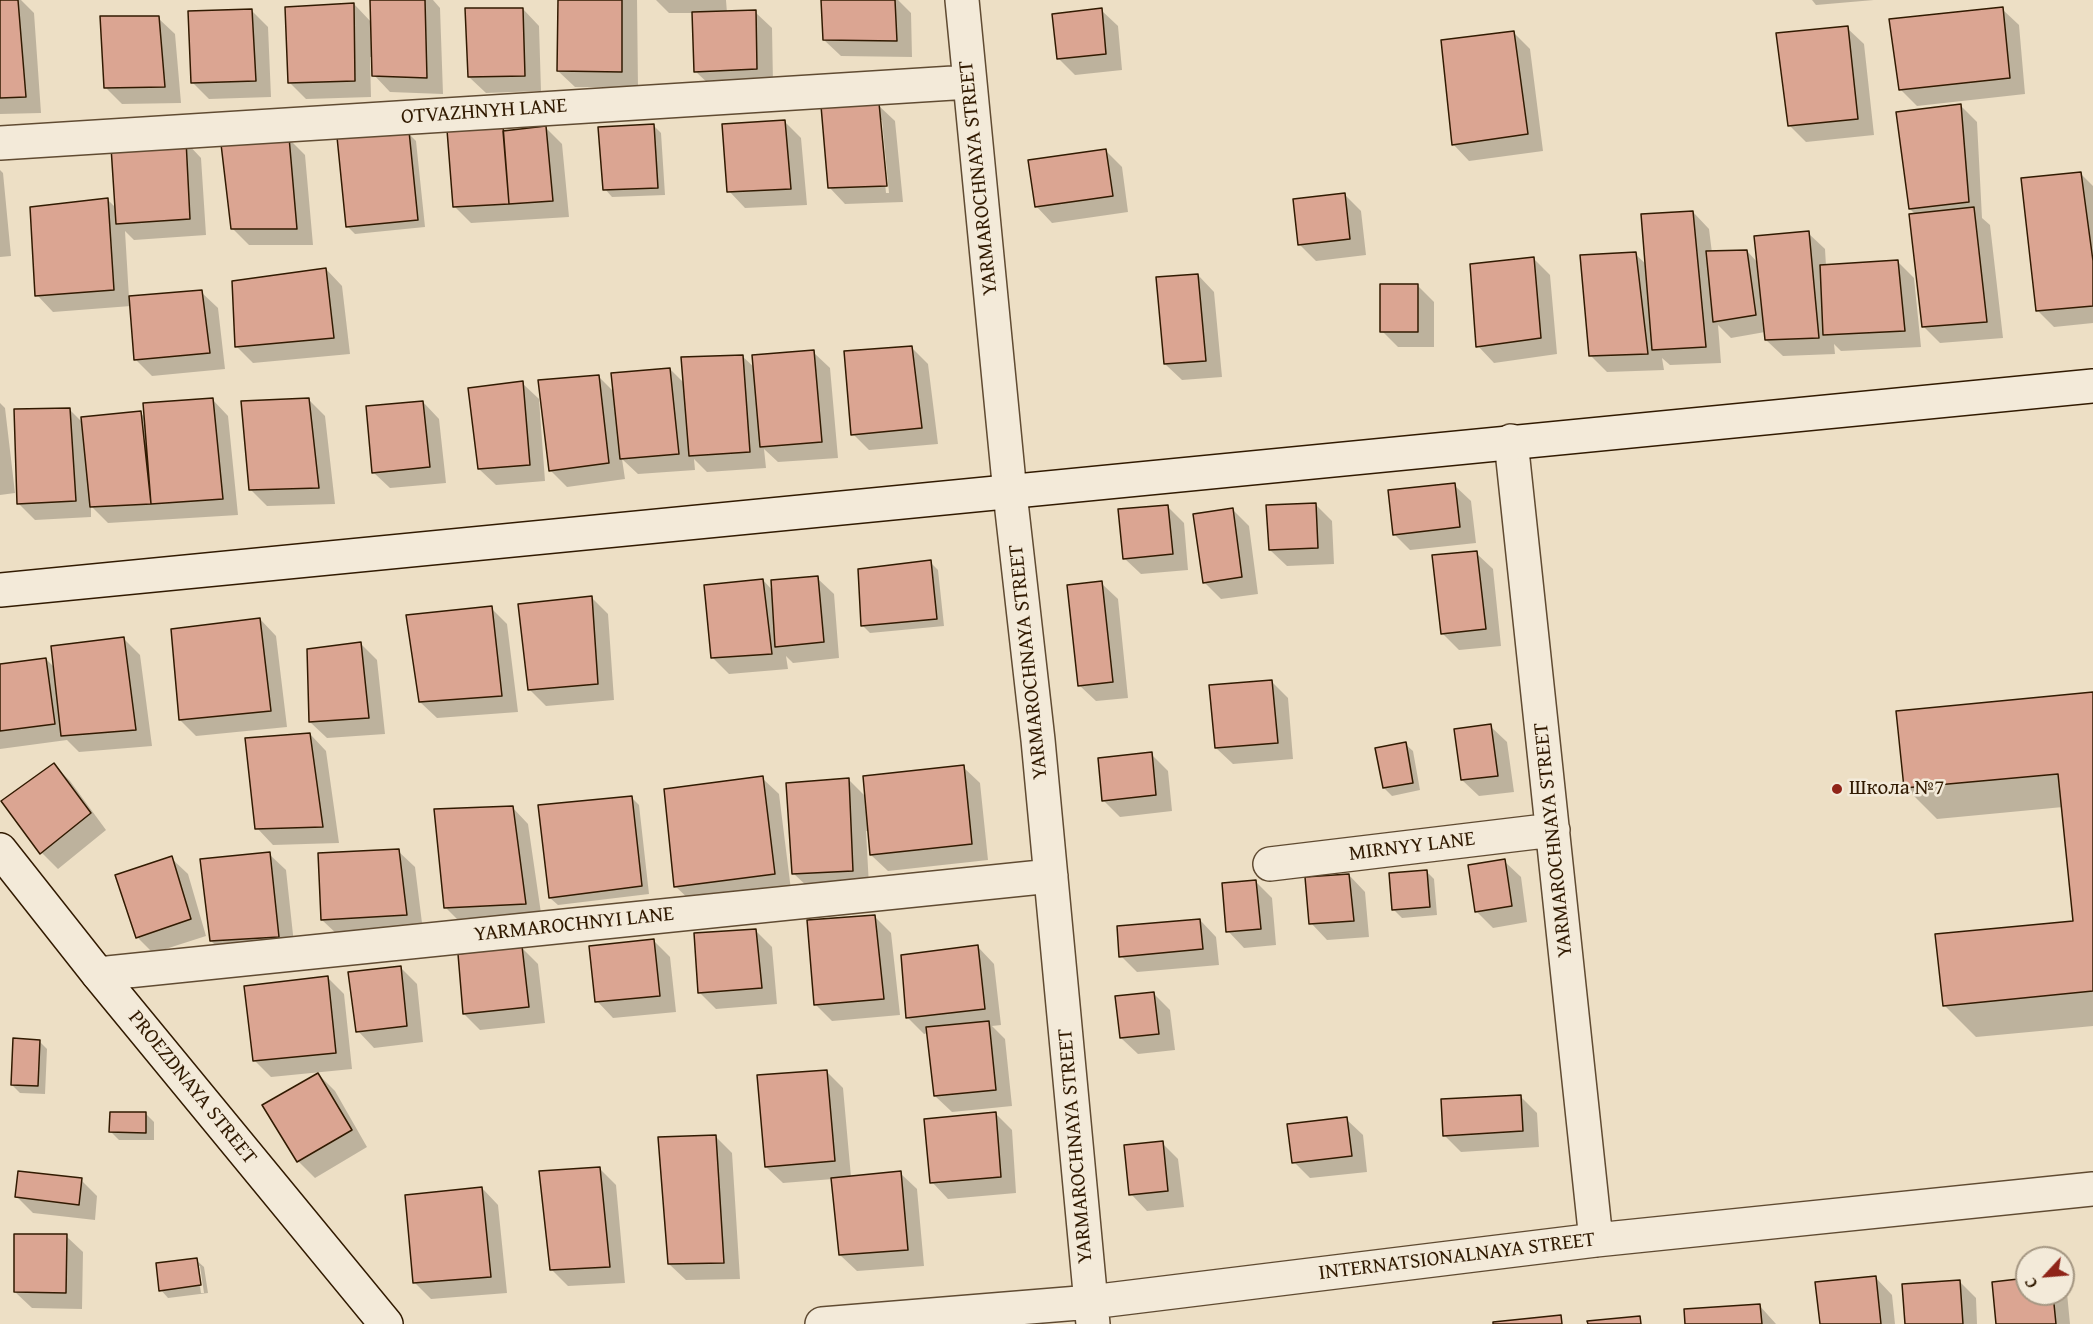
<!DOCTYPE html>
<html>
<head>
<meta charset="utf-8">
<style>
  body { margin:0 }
  #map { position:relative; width:2093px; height:1324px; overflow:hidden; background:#eddfc5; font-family:"Gentium Book Plus",serif }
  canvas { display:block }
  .north { position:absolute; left:2015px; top:1246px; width:60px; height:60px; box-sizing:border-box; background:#f3ead9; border:2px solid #a59783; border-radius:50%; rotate:244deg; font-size:16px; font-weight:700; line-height:24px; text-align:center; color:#311a01 }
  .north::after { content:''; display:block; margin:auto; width:21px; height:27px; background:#8f2418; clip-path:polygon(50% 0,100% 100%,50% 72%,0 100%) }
</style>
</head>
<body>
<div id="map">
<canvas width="2093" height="1324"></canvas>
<div class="north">С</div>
</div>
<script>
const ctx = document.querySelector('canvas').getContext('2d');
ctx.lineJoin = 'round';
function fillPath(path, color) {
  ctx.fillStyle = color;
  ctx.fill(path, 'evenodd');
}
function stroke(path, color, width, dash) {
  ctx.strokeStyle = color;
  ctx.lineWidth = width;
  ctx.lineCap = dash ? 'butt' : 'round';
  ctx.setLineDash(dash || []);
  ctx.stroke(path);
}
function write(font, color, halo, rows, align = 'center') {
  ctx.font = font + ' "Gentium Book Plus",serif';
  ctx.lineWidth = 5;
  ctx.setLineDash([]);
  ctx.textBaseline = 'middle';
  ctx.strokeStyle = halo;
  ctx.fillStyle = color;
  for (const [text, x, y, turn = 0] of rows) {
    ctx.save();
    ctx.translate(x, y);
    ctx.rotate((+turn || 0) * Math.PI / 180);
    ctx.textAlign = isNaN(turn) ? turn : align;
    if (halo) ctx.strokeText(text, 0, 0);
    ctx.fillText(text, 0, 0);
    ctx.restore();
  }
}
const shadow = new Path2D(`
  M0,0H21L34,13L41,113L0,114Z
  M371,0H433L440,8L443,94L390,92L374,75L373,57H370L371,97L306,99L289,82L354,4L372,23Z
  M560,0H637L638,88L575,87L558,71Z
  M656,0H726L727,13L755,12L772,28L773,84L712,87L695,71L693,13H669Z
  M822,0H898L911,13L912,57L841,56L824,40Z
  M1812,0H1874L1816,5Z
  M523,9L539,26L541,91L486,93L469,77Z
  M2002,9L2019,25L2025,94L1917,106L1900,89Z
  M251,10L268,27L271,97L209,99L193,83Z
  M1101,10L1118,26L1122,70L1075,75L1058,58Z
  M158,18L175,34L181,103L122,104L106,88Z
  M1847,28L1864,44L1874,135L1806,142L1789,125Z
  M1513,32L1530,49L1543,151L1469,161L1453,144Z
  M878,105L895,121L903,202L845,204L829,187ZM879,120H882L889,193H886Z
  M1960,105L1977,122L1982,218L1990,225L2003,338L1940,343L1924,327L1916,215L1910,209Z
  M784,121L801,138L807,205L745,208L729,191Z
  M653,125L661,133L665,195L612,197L605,189Z
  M502,128L507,132L546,128L562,144L569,217L471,223L455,207Z
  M408,133L416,141L425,227L355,234L347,226Z
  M289,139L305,155L313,245H249L232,228Z
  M185,141L201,158L206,235L134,240L125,231L129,298L201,292L218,308L225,369L152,376L135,359L131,306L53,312L37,295L108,200L116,208Z
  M1105,150L1122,167L1128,212L1052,223L1036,206Z
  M0,170L3,173L11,256L0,257Z
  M2081,174L2093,186V323L2054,327L2037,310Z
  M1344,194L1361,211L1366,255L1316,261L1300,245Z
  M1693,212L1709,229L1712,253L1747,251L1758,263L1808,233L1825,249L1826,266L1898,262L1914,278L1921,347L1841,351L1834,344L1835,354L1783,356L1766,340L1765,332L1731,338L1718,325L1721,363L1670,365L1662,358L1664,370L1607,372L1590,355L1635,254L1647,265Z
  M1534,259L1550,275L1557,354L1494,363L1478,346Z
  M326,269L342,286L350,354L253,363L236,346Z
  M1198,275L1214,292L1222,377L1182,380L1165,364Z
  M1417,285L1434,302V347H1398L1382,331Z
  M911,347L928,364L938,444L869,450L853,434Z
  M813,352L830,368L838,458L778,462L764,449L766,468L707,472L694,459L695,470L638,474L622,459L625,479L567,487L550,470L598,376L615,393L670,369L685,384L742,356L755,368Z
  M522,383L539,399L545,481L496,485L479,469Z
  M212,399L228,416L238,515L108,523L91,506V517L35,520L18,503L69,409L83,423L140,413L146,418Z
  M308,399L325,416L335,504L267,506L250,489Z
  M423,402L439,419L446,483L390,488L373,472Z
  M0,403L5,408L15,493L0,495Z
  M1454,485L1471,501L1476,543L1410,550L1394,534Z
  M1315,504L1332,521L1334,564L1287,566L1270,550Z
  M1168,507L1184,523L1188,570L1141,574L1124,558Z
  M1232,509L1249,526L1258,594L1221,599L1205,583Z
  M1476,553L1493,569L1501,646L1459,650L1442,633Z
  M930,562L938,570L944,626L870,633L862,625Z
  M817,578L834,594L839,658L793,663L786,656L788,669L729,674L713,658L763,580L773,591Z
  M1101,583L1118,599L1128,698L1096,701L1079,685Z
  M591,597L608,614L614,700L546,706L529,689Z
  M491,608L507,624L518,712L437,718L420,702Z
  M260,619L276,636L287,727L196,736L180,720Z
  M124,639L140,655L152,746L79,752L67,740L0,749V665L46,659L55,668Z
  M360,643L377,660L385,734L327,738L310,722Z
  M1271,681L1288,698L1293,759L1233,764L1216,748Z
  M2093,693V1026L1976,1037L1944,1005L2074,922L2063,807L1937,819L1906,788Z
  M1490,726L1507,742L1514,792L1479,796L1462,780Z
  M310,734L326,751L339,843L273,845L257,828Z
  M1405,744L1413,751L1420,790L1392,796L1384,788Z
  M1151,754L1168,771L1172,811L1120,817L1103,800Z
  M54,765L70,781L106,830L58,869L42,853Z
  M963,767L980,783L988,860L888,871L871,855L869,831H866L869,886L810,889L793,873L848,779L866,797Z
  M762,778L779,794L791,890L692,902L675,886Z
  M631,797L639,805L649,894L558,905L550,898Z
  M512,807L528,824L542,920L462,924L446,908Z
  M398,851L415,867L423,931L339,936L322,920Z
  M269,854L286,870L295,953L228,957L211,941Z
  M171,858L188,874L206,936L153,953L137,937Z
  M1504,861L1521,877L1527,922L1493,928L1476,911Z
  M1426,871L1434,879L1437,915L1402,918L1394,910Z
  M1349,875L1365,892L1369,937L1327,940L1311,923Z
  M1255,881L1272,898L1276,945L1244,948L1228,931Z
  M874,916L891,933L900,1015L832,1021L816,1005Z
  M1200,920L1216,937L1219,965L1137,972L1121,956Z
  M755,930L772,947L777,1004L716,1009L699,992Z
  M653,940L670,957L676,1012L613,1018L597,1001Z
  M978,947L994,964L1001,1025L992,1026L1005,1039L1012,1106L952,1112L935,1096L928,1033L924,1034L907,1017Z
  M522,948L538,964L545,1023L480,1030L464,1014Z
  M401,968L417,984L423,1042L374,1048L358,1031Z
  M327,977L344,994L352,1069L271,1077L255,1061Z
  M1154,994L1170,1010L1175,1050L1138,1054L1121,1038Z
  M39,1041L47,1049L45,1094L20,1093L12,1085Z
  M826,1071L843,1088L851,1177L900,1173L917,1189L924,1266L857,1271L840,1255L833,1179L783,1183L766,1167Z
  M318,1074L335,1091L367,1147L315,1178L298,1161L264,1106Z
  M1520,1096L1537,1113L1539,1147L1461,1152L1444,1135Z
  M146,1114L154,1122V1140H119L111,1132Z
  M996,1114L1012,1130L1016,1193L948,1199L932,1182Z
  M1346,1119L1363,1135L1367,1172L1310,1178L1294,1162Z
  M716,1137L732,1153L740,1279L686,1280L669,1264Z
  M1162,1143L1178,1159L1184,1207L1147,1211L1131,1194Z
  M599,1168L616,1185L625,1283L568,1286L551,1269Z
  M81,1180L97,1196L95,1220L33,1213L17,1197Z
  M482,1188L498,1205L507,1293L431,1299L415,1283Z
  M66,1236L83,1252L82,1309L32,1308L15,1292Z
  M196,1260L204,1267L208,1293L168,1298L161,1290ZM197,1266H200L204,1293H201Z
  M1876,1278L1892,1295L1895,1324H1822Z
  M2027,1280V1294H2063V1289L2067,1293L2070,1324H1998Z
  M1959,1281L1976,1298L1977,1324H1906Z
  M1759,1305L1776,1324H1687Z`);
const building = new Path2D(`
  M0,0H18L26,97L0,98Z
  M370,0H425L427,78L372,76Z
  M558,0H622V72L557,71Z
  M821,0H895L897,41L823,40Z
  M354,3L355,81L288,83L285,7Z
  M2003,7L2010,78L1899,90L1889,19Z
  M465,8H523L525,76L468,77Z
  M1102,8L1106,54L1057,59L1052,14Z
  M252,9L256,81L191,83L188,11Z
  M756,10L757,69L694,72L692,12Z
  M100,16H159L165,87L104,88Z
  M1848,26L1858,119L1788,126L1776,33Z
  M1514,31L1528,134L1452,145L1441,40Z
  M879,103L887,186L828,188L821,106Z
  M1961,104L1969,202L1909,209L1896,112Z
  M785,120L791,189L727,192L722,124Z
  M654,124L658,188L603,190L598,127Z
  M503,126L509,204L453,207L447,130Z
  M546,126L553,201L509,204L503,131Z
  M409,131L418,220L346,227L337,137Z
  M289,137L297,229H231L221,144Z
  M186,140L190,219L116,224L111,147Z
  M1106,149L1113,196L1035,207L1028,160Z
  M2081,172L2093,261V306L2036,311L2021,178Z
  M1345,193L1350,239L1298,245L1293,199Z
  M108,198L114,290L35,296L30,207Z
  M1974,207L1987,322L1922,327L1909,214Z
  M1693,211L1706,347L1652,350L1641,214Z
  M1809,231L1819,338L1765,340L1754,236Z
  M1747,250L1756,315L1713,322L1706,251Z
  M1636,252L1648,354L1589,356L1580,255Z
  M1534,257L1541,338L1476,347L1470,264Z
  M1898,260L1905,331L1823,335L1820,265Z
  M326,268L334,338L235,347L232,281Z
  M1198,274L1206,361L1164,364L1156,277Z
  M1380,284H1418V332H1380Z
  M202,290L210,353L134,360L129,296Z
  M912,346L922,428L851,435L844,351Z
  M814,350L822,442L760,447L752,355Z
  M743,355L750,452L689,456L681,357Z
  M670,368L679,454L620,459L611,373Z
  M599,375L609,463L549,471L538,380Z
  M523,381L530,465L478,469L468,388Z
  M213,398L223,499L151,504L143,403Z
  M309,398L319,488L249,490L241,401Z
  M423,401L430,467L372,473L366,406Z
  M70,408L76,501L17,504L14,409Z
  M141,411L151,504L90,507L81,417Z
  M1455,483L1460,527L1393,535L1388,490Z
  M1316,503L1318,548L1269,550L1266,505Z
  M1168,505L1173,554L1123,559L1118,509Z
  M1233,508L1242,577L1203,583L1193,514Z
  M1477,551L1486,629L1441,634L1432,555Z
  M931,560L937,619L861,626L858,569Z
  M818,576L824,642L775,647L771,580Z
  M763,579L772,654L711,658L704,585Z
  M1102,581L1113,682L1078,686L1067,585Z
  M592,596L598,684L528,690L518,604Z
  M492,606L502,696L419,702L406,615Z
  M260,618L271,711L179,720L171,629Z
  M124,637L136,730L61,736L51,646Z
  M361,642L369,718L309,722L307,649Z
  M46,658L55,724L0,731V664Z
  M1272,680L1278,743L1215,748L1209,685Z
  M2093,692V991L1943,1006L1935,934L2073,921L2058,774L1904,788L1896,711Z
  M1491,724L1498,776L1461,780L1454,729Z
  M310,733L323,827L255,829L245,738Z
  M1406,742L1413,783L1383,788L1375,748Z
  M1152,752L1156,795L1102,801L1098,758Z
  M54,763L91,813L40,854L1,801Z
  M964,765L972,844L870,855L863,776Z
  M763,776L775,874L674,887L664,789Z
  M849,778L853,871L792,874L786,783Z
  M632,796L642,886L549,898L538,805Z
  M513,806L526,904L444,908L434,809Z
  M399,849L407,915L321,920L318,853Z
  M270,852L279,937L210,941L200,859Z
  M172,856L191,919L136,938L115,875Z
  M1505,859L1512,906L1475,912L1468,865Z
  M1427,870L1430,907L1392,910L1389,873Z
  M1349,874L1354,921L1309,924L1305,877Z
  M1256,880L1261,929L1226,932L1222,883Z
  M875,915L884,999L814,1005L807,920Z
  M1200,919L1203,949L1119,957L1117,926Z
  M756,929L762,988L698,993L694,933Z
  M654,939L660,996L595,1002L589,946Z
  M978,945L985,1009L906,1018L901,955Z
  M522,946L529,1007L463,1014L458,954Z
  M401,966L407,1026L356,1032L348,972Z
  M328,976L336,1053L253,1061L244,986Z
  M1154,992L1159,1034L1120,1038L1115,996Z
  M989,1021L996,1090L934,1096L926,1027Z
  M13,1038L40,1040L38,1086L11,1085Z
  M827,1070L835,1161L765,1167L757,1075Z
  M318,1073L352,1130L297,1162L262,1105Z
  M1521,1095L1523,1131L1443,1136L1441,1099Z
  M110,1112H146V1133L109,1132Z
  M996,1112L1001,1177L930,1183L924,1119Z
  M1347,1117L1352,1156L1292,1163L1287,1124Z
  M716,1135L724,1263L668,1264L658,1137Z
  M1163,1141L1168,1191L1129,1195L1124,1145Z
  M600,1167L610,1267L550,1270L539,1171Z
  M18,1171L82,1178L79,1205L15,1197Z
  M901,1171L908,1250L839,1255L831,1178Z
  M482,1187L491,1277L413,1283L405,1195Z
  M14,1234H67L66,1293L14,1292Z
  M197,1258L201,1285L159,1291L156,1263Z
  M1876,1276L1881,1324H1820L1815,1282Z
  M2027,1278V1294H2053L2056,1324H1996L1992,1282Z
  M1960,1280L1963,1324H1905L1902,1284Z
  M1760,1304L1762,1324H1685L1684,1309Z
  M1561,1315L1562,1324H1493V1322Z
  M1640,1316L1641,1324H1588L1587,1321Z`);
const minor = new Path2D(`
  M962,0L1010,493L1038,740L1093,1324
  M0,143L969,82
  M1511,441L1596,1240
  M1270,864L1553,830
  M98,974L1051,876
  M822,1324L1091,1302L1596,1240L2093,1189`);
const secondary = new Path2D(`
  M0,590L2093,386
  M0,850L98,974L386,1324`);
const markers = [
  [1837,789,6,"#8f2418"]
];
const streetNames = [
  ["OTVAZHNYH LANE",484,112,-4],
  ["YARMAROCHNAYA STREET",979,178,-96],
  ["YARMAROCHNAYA STREET",1029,662,-96],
  ["YARMAROCHNAYA STREET",1554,840,-96],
  ["MIRNYY LANE",1412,847,-7],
  ["YARMAROCHNYI LANE",574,925,-6],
  ["PROEZDNAYA STREET",192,1088,51],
  ["YARMAROCHNAYA STREET",1076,1146,-95],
  ["INTERNATSIONALNAYA STREET",1457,1257,-7]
];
const poiNames = [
  ["Школа №7",1849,789]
];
fillPath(shadow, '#0003');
fillPath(building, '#dba592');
stroke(building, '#311a01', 1.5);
stroke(minor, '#604b32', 36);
stroke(secondary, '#311a01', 36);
stroke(minor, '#f3ead9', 33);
stroke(secondary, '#f3ead9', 33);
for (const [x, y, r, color] of markers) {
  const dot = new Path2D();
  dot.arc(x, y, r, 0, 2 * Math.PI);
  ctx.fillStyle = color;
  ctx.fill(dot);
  stroke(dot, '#f3ead9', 2);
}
write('21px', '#311a01', '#f3ead9', streetNames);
write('21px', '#311a01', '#f3ead9', poiNames, 'left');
</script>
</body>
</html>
